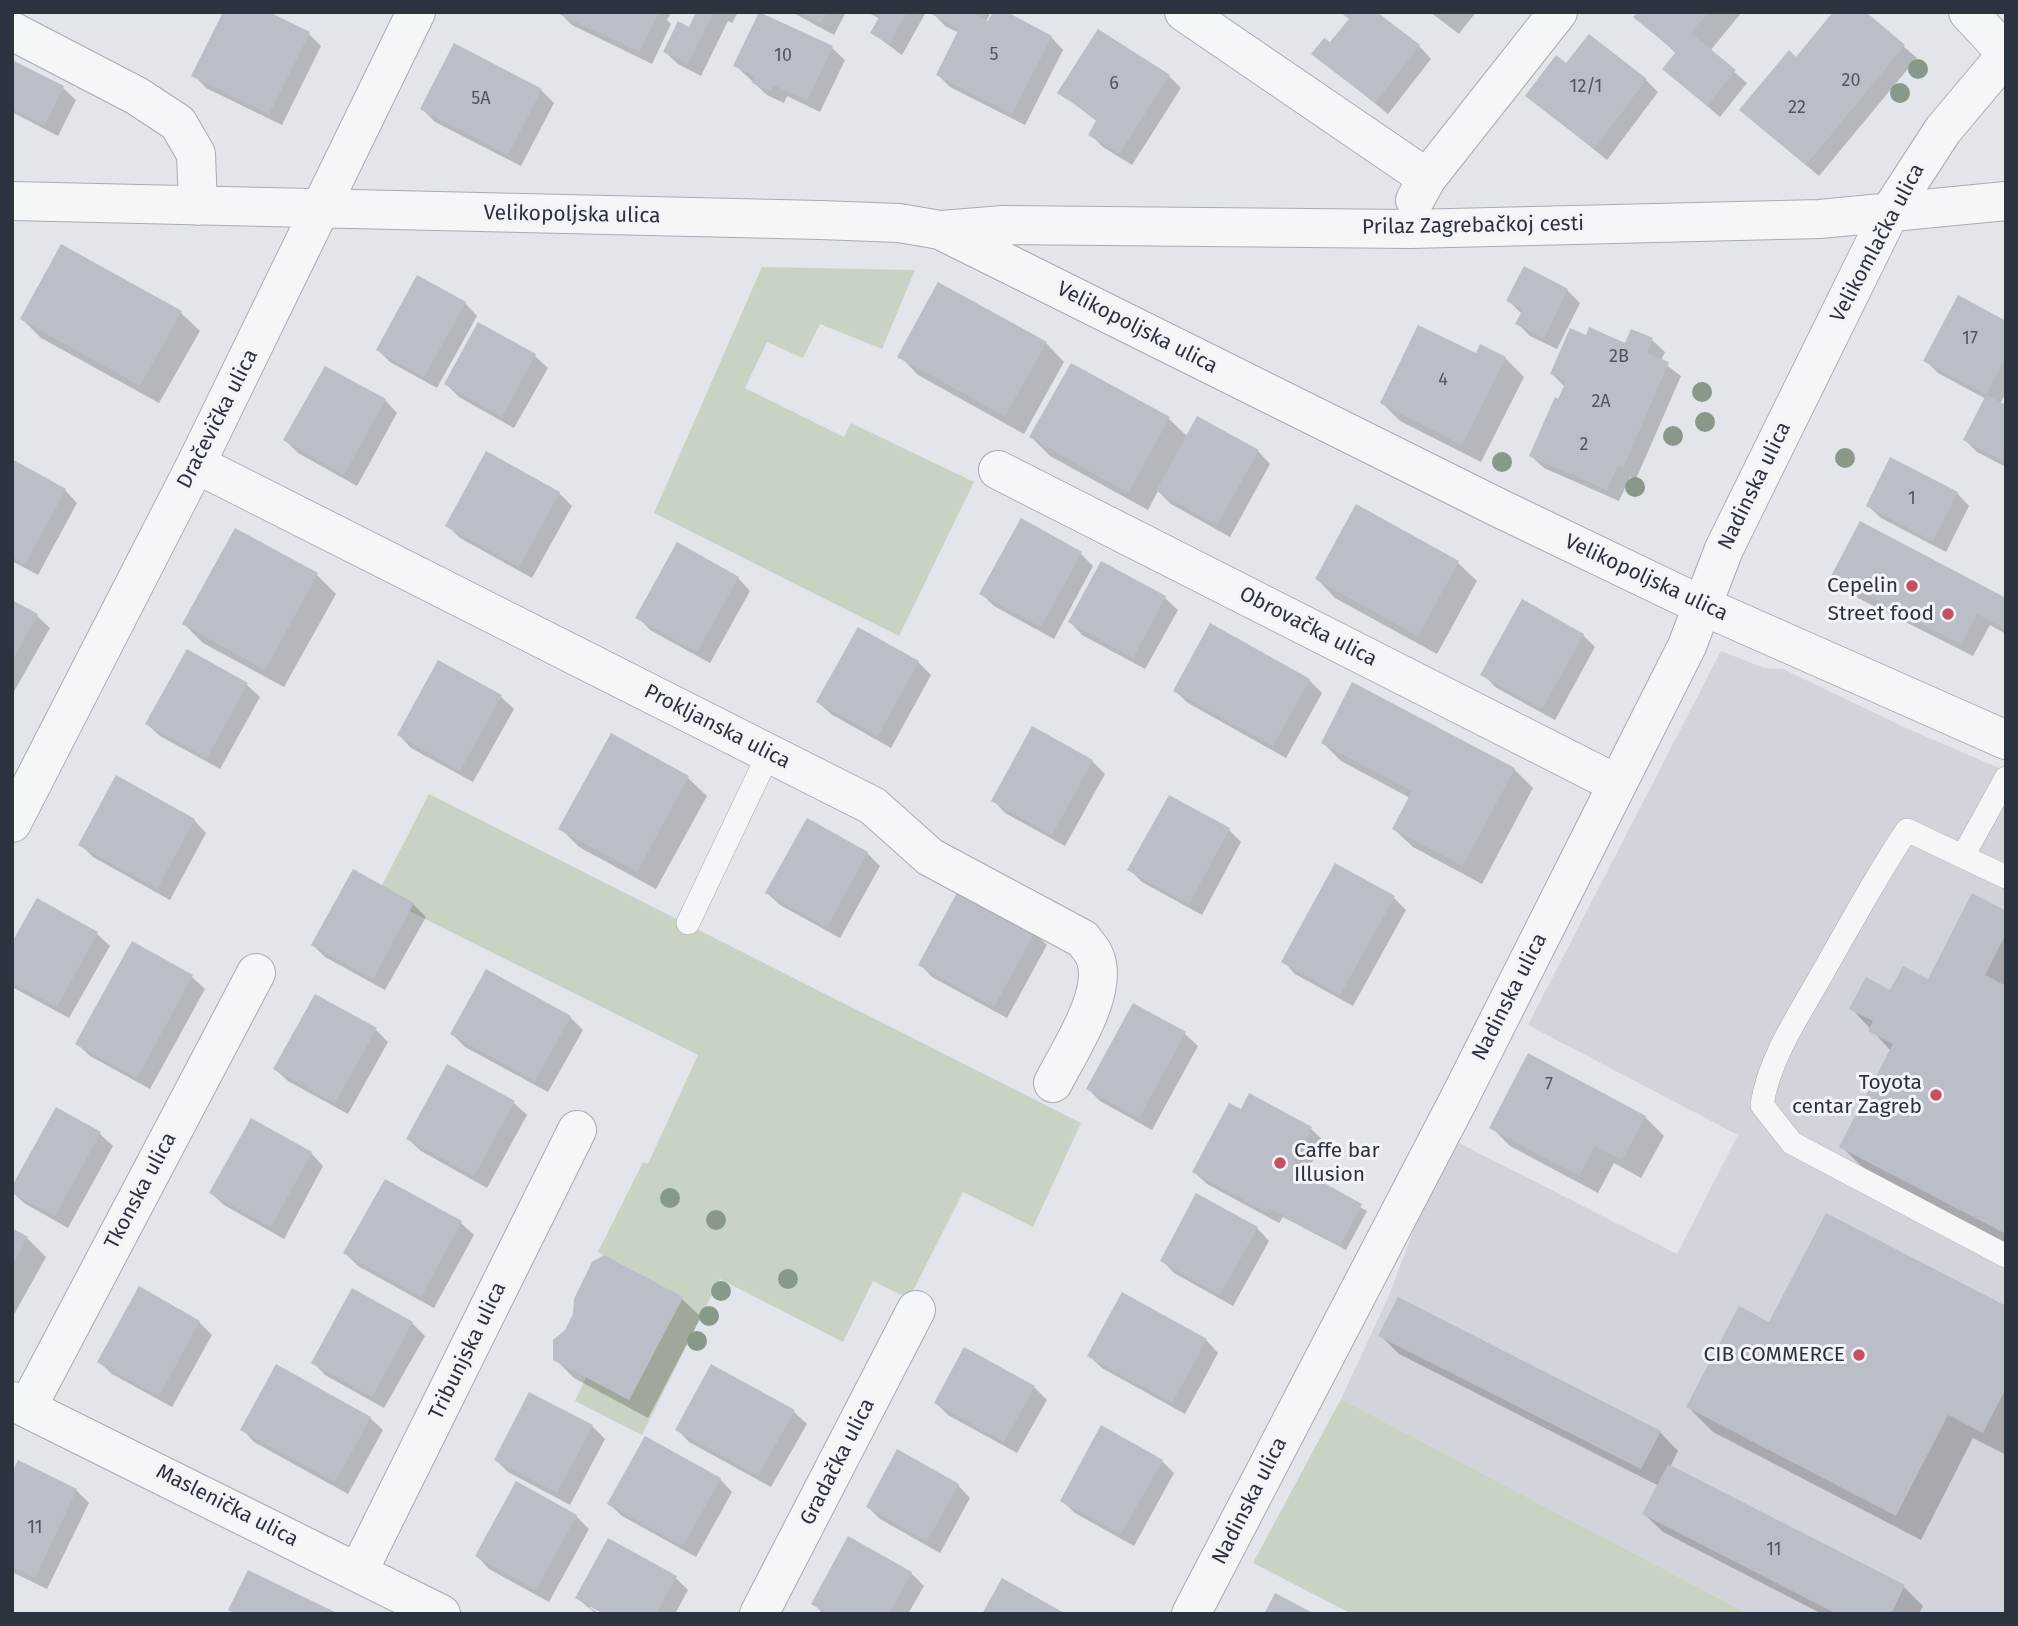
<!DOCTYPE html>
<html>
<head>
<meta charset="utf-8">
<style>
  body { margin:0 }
  #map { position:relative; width:2018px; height:1626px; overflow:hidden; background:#e2e5ea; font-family:"Fira Sans",sans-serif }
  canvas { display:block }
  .frame { position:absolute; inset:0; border:14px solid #2b3341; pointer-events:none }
</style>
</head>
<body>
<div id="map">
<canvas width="2018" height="1626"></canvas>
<div class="frame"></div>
</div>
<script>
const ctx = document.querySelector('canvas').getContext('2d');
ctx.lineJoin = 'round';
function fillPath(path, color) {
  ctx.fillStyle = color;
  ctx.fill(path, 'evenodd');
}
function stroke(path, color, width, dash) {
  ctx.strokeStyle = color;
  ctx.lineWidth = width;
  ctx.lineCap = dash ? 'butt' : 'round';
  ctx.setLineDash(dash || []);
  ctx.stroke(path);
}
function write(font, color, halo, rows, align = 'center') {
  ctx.font = font + ' "Fira Sans",sans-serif';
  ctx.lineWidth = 6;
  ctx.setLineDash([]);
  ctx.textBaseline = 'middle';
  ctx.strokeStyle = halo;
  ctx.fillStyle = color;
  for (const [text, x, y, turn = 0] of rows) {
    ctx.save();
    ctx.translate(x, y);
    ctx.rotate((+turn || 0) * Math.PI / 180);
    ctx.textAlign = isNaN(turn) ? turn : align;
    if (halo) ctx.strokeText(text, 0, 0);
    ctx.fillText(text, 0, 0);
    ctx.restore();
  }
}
const built = new Path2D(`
  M1721,651L1764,668L1783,669L1906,728L2006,771V1614H1749L1341,1399L1388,1298L1425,1200L1459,1143L1677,1254L1738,1135L1528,1025Z`);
const green = new Path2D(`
  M762,267L915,270L882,349L820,324L803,358L767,342L745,388L844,437L851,423L974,482L899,636L654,513Z
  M429,794L1081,1123L1033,1227L963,1192L909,1299L873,1281L843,1342L720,1279L642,1435L575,1401L586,1377L629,1400L683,1298L598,1252L643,1162L648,1164L698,1055L377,895Z
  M1341,1399L1749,1614H1352L1253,1563Z`);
const shadow = new Path2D(`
  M671,12L667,20L671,24L652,64L572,25L560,13Z
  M698,12H738L732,23L728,21L701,76L678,64L665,52L690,29Z
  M792,12H846L834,35Z
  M867,12H926L902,55L872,33L880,19Z
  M932,12H991L986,22L1051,37L1063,50L1025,125L950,87L938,75L959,33L945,26Z
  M1430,12H1476L1459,34Z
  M1640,12H1742L1710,51L1747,83L1720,117L1664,69L1677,54L1636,17Z
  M1863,12L1917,58L1819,176L1754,122L1797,59Z
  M309,34L321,46L282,125L206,88L194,75Z
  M1331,45L1419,46L1431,59L1388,114L1314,54Z
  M455,46L541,90L554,103L521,166L435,122L422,109Z
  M832,48L845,60L820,112L787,96L784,103L767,95L735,65Z
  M12,62L63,88L76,100L58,136L12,112Z
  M1566,65L1646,80L1658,92L1607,160L1528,96Z
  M1169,76L1181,88L1132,165L1103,147L1090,134L1098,122L1060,93Z
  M1567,290L1580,303L1557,349L1530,336L1517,323L1522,314L1508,300Z
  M465,303L477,316L437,388L390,362L378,350Z
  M181,313L200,331L159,403L41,338L22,319Z
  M2006,323V393L2000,404L2006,407V467L1977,452L1965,440L1986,399L1938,373L1926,361Z
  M478,324L535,356L548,368L514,428L459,397L446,384Z
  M1587,338L1626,345L1652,340L1665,352L1661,361L1681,376L1636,479L1630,477L1619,501L1544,468L1531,456L1565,387L1552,374Z
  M1046,343L1064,362L1024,434L918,375L900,356Z
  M1476,355L1505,358L1524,377L1481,462L1400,421L1382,403Z
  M1072,365L1169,419L1188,437L1258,451L1270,464L1230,537L1171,504L1158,491L1148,510L1050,456L1031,437Z
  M385,400L397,413L357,486L298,453L285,440Z
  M12,461L65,490L77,503L38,575L12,561Z
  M559,493L572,506L532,578L460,538L448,526Z
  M1957,493L1969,506L1946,552L1881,518L1868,506Z
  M1356,506L1458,563L1477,581L1437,654L1335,598L1317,579Z
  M1081,554L1093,566L1054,639L994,606L981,593Z
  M1102,563L1165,598L1178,610L1145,669L1082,635L1070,622Z
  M317,575L336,594L284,687L203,643L184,624Z
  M1833,576L2006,600V634L1990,625L1973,656L1852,595Z
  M738,578L750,591L710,663L650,630L638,617Z
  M12,602L37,616L50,628L12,695Z
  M858,630L918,662L931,675L891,748L831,714L818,702Z
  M1583,635L1595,647L1555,720L1495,687L1483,674Z
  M188,651L247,685L260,697L220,769L160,736L147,724Z
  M1309,680L1322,693L1286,758L1188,703L1175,691Z
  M501,697L514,709L473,782L411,748L399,735Z
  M1323,743L1514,769L1533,788L1482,884L1413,847L1394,829L1410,798L1341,761Z
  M1092,761L1105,774L1065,846L1005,813L993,800Z
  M688,778L707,796L656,889L579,847L560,828Z
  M194,820L206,833L170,900L93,857L81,845Z
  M1229,830L1241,842L1202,915L1142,882L1129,869Z
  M867,853L880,866L840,938L780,905L767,893Z
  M353,871L413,904L426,917L385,990L325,957L313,945Z
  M1394,898L1406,910L1353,1006L1295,974L1283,961Z
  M37,900L97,934L110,946L69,1018L12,987V946Z
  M2006,913V1245L1866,1171L1842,1147L1891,1051L1851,1008L1929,981Z
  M1034,933L1047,945L1007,1018L932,977L920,964Z
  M132,944L192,977L205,989L150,1089L90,1056L77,1044Z
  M1134,1005L1185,1034L1198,1046L1152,1130L1100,1101L1088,1089Z
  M570,1017L583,1030L548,1092L465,1047L452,1034Z
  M375,1029L388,1042L348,1114L288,1081L275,1069Z
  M448,1066L514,1103L527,1115L487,1188L421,1151L408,1139Z
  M1250,1096L1311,1129L1324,1141L1305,1175L1367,1211L1346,1250L1283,1217L1279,1223L1207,1184L1194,1172L1242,1112Z
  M57,1110L100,1134L113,1146L68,1228L24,1203L12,1192Z
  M1645,1117L1664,1136L1641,1178L1614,1163L1598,1193L1510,1146L1491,1127Z
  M311,1153L323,1166L284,1239L224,1205L211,1193Z
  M385,1181L461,1223L474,1235L434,1308L358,1266L345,1253Z
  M1257,1228L1269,1241L1233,1306L1174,1273L1162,1260Z
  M12,1230L27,1238L46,1257L12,1318Z
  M604,1257L682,1299L701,1317L648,1418L574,1378L555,1359Z
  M140,1289L199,1322L212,1335L172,1407L112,1374L99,1362Z
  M2006,1308V1455L1973,1438L1921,1540L1713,1432L1688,1407L1770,1325Z
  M412,1323L425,1336L384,1408L325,1375L313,1362Z
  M1380,1335L1660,1432L1678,1451L1670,1467L1904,1587L1923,1606L1919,1614H1822L1663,1532L1644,1514L1659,1486L1399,1354Z
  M1206,1340L1218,1353L1185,1414L1102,1368L1089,1356Z
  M712,1366L794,1412L807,1424L771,1487L689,1442L677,1429Z
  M1034,1387L1047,1400L1017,1453L948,1415L936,1403Z
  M530,1394L592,1426L605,1439L570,1505L508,1472L496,1460Z
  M370,1418L383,1430L348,1494L254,1442L242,1429Z
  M1162,1461L1174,1473L1134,1546L1075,1513L1062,1501Z
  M12,1476L76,1490L89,1503L47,1589L12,1572Z
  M720,1479L732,1492L696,1557L622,1516L609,1504Z
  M516,1484L576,1516L589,1529L549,1602L489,1569L477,1556Z
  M958,1485L970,1498L940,1553L880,1519L868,1507Z
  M911,1573L924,1586L908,1614H823L813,1603Z
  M675,1577L688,1590L675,1614H607L590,1604V1608L600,1614H596L577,1598Z`);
const building = new Path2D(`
  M223,12H269L310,32L269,114L191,76Z
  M555,12H659L639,52Z
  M696,12H714L688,64L663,52L678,21L689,27Z
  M759,12L833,46L807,101L774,85L771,92L752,83L755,76L733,66Z
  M800,12H827L821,23Z
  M874,12H907L889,44L870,33L880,16Z
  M928,12H971L988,21L993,12H1007L1052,36L1012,114L936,75L959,29Z
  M1340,12H1377L1420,45L1375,103L1311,54L1324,38L1330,42L1349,19Z
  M1638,12H1708L1691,33L1736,70L1707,106L1662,69L1676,52L1633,17Z
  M1833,12H1866L1905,45L1806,165L1739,110L1789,50L1796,57Z
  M1098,29L1170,75L1119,154L1088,135L1097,119L1057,93Z
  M1589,34L1647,79L1594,149L1525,96L1556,55L1566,63Z
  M454,43L542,89L508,155L420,109Z
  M12,60L64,86L45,125L12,109Z
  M61,244L182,311L140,386L20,319Z
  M1524,266L1568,289L1544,338L1515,324L1523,309L1506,301Z
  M417,275L466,302L424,377L376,350Z
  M938,282L1047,342L1005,416L897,357Z
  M1958,295L2006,321V357L1986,395L1923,361Z
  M478,322L536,354L502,417L444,384Z
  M1418,325L1476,353L1480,344L1506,357L1462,445L1380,403Z
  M1589,327L1625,343L1631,329L1653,338L1647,353L1669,362L1623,468L1618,465L1607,490L1529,456L1555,397L1558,399L1566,381L1550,374L1570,328L1586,335Z
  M1071,363L1170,417L1128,493L1029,437Z
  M325,366L386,399L344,475L283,440Z
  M1986,395L2006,405L2003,461L1963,440Z
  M1197,416L1259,450L1217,525L1156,491Z
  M486,451L560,492L519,567L445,526Z
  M1890,457L1958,492L1933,541L1866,506Z
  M12,459L66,489L25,564L12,557Z
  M1356,504L1459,561L1418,636L1315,579Z
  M1021,518L1082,552L1041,627L979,594Z
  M1860,521L2006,598V629L1977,614L1961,645L1831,576Z
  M235,528L318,573L265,670L182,624Z
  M677,542L739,577L697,652L635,618Z
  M1101,561L1166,596L1133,658L1068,622Z
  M1522,599L1584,634L1542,709L1480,675Z
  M12,600L38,614L12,661Z
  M1210,623L1310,679L1273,746L1173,691Z
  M858,627L919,661L878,736L816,702Z
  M187,649L248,683L207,758L145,724Z
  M438,660L502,695L460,771L397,735Z
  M1352,682L1515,768L1463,866L1392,829L1412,791L1321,743Z
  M1032,726L1093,760L1052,835L991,801Z
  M611,733L689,776L637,872L558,829Z
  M116,775L195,819L157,889L78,845Z
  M1169,795L1230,828L1189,904L1127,870Z
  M807,818L868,852L827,927L765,893Z
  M1335,863L1395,896L1340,995L1281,962Z
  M353,869L414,903L373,979L311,945Z
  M959,889L1035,932L994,1007L918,965Z
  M1972,893L2006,911V934L1985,975L2006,986V1234L1839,1147L1893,1044L1868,1031L1873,1021L1849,1009L1866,977L1890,990L1903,966L1928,979Z
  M37,898L98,932L57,1007L12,983V942Z
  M132,941L193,975L137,1078L75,1044Z
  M486,969L571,1016L535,1081L450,1034Z
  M315,994L377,1028L335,1103L273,1069Z
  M1133,1003L1186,1032L1139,1118L1086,1089Z
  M1528,1053L1646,1116L1622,1160L1595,1146L1579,1176L1489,1128Z
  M447,1064L515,1101L474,1176L406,1139Z
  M1249,1093L1312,1127L1292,1165L1362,1204L1340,1246L1269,1208L1266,1212L1192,1172L1229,1103L1241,1109Z
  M56,1107L101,1132L55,1216L12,1193V1186Z
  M251,1118L312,1152L271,1227L209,1193Z
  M385,1179L462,1221L421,1297L343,1253Z
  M1196,1193L1258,1227L1220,1295L1160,1261Z
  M1826,1213L2006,1306V1388L1983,1433L1948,1415L1896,1516L1686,1407L1739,1306L1769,1322Z
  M12,1228L28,1237L12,1266Z
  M604,1255L683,1297L629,1400L553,1360V1340L565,1330L573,1314L574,1299L592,1262Z
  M139,1286L200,1321L159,1396L97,1362Z
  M352,1288L413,1322L372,1397L311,1363Z
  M1122,1292L1207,1339L1172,1403L1087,1356Z
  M1398,1297L1661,1431L1641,1469L1378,1336Z
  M964,1347L1035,1386L1004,1442L934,1403Z
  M276,1364L371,1417L335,1482L240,1430Z
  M711,1364L795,1410L758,1476L675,1430Z
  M529,1392L593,1425L557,1493L494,1460Z
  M1101,1425L1163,1460L1121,1534L1060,1501Z
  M645,1436L721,1478L683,1546L607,1504Z
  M897,1449L959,1484L927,1541L866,1507Z
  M18,1460L77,1489L35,1578L12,1567V1472Z
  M1668,1464L1905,1585L1891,1614H1837L1642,1514Z
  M516,1481L577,1515L536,1590L475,1556Z
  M848,1536L912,1572L889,1614H829L811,1604Z
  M608,1538L677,1576L656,1614H603L575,1598Z
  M248,1570L339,1614H236L228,1610Z
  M1002,1578L1066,1614H982Z
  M1275,1593L1315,1614H1264Z`);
const lane = new Path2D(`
  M1963,856L2006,778
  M2006,877L1907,830C1876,876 1850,925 1822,974C1799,1015 1769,1058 1762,1105L1792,1143L2006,1256
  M688,923L769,753`);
const street = new Path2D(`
  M1184,12L1427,178
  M1968,12L2006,53
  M12,31L137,96L178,123L196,154L198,206
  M1415,200L1427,178L1558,12
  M12,201L820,220L899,223L940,230L1501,509L1703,606L2006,740
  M942,230L1003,225L1410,229L1820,219L2006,201
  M196,464L873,806L930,857L1083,939C1087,945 1093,951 1095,957C1109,993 1069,1051 1053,1083
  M998,470L1617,784
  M12,823L196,464L416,12
  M12,1401L441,1614
  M27,1408L256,973
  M358,1572L577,1130
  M759,1614L916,1310
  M1191,1614L1460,1097L1687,646L1724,549L1891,210L1943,130L2006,55`);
const trees = [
  [1918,69],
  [1900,93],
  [1702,392],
  [1705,422],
  [1673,436],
  [1845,458],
  [1502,462],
  [1635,487],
  [670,1198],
  [716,1220],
  [788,1279],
  [721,1291],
  [709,1316],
  [697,1341]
];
const markers = [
  [1912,586,7,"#c65062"],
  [1948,614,7,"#c65062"],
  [1936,1095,7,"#c65062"],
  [1280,1163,7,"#c65062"],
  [1859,1355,7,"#c65062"]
];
const numberNames = [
  ["5",994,55],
  ["10",783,56],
  ["20",1851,81],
  ["6",1114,84],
  ["12/1",1586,87],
  ["5A",481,99],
  ["22",1797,108],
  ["17",1970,339],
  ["2B",1619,357],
  ["4",1443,380],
  ["2A",1601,402],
  ["2",1584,445],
  ["1",1912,499],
  ["7",1549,1085],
  ["11",35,1528],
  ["11",1774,1550]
];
const streetNames = [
  ["Velikopoljska ulica",572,215,1],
  ["Prilaz Zagrebačkoj cesti",1473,226,-1],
  ["Velikomlačka ulica",1878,243,-62],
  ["Velikopoljska ulica",1137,328,27],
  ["Dračevička ulica",218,419,-63],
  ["Nadinska ulica",1755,486,-64],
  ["Velikopoljska ulica",1646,578,25],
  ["Obrovačka ulica",1308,627,27],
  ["Prokljanska ulica",717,727,27],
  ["Nadinska ulica",1510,997,-63],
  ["Tkonska ulica",141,1191,-62],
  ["Tribunjska ulica",468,1351,-64],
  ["Gradačka ulica",838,1462,-63],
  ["Nadinska ulica",1250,1501,-63],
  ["Maslenička ulica",227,1506,27]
];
const poiNames = [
  ["Cepelin",1898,586],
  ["Street food",1934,614],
  ["Toyota",1922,1083],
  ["centar Zagreb",1922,1107],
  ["Caffe bar",1294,1151,"left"],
  ["Illusion",1294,1175,"left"],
  ["CIB COMMERCE",1845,1355]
];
fillPath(built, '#d1d4db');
fillPath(green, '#c8d3c4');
fillPath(shadow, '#0003');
fillPath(building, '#babec6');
stroke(lane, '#a7acb4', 24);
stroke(street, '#a7acb4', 40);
stroke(lane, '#f5f6f8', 23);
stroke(street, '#f5f6f8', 38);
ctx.fillStyle = '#899989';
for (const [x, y] of trees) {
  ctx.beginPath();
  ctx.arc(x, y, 10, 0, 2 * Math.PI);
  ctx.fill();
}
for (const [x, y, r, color] of markers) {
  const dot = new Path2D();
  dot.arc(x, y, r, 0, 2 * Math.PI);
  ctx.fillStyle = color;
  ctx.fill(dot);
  stroke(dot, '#f2f4f7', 2.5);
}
write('18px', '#4f5662', null, numberNames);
write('21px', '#2b3341', '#f2f4f7', streetNames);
write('21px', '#2b3341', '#f2f4f7', poiNames, 'right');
</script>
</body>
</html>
